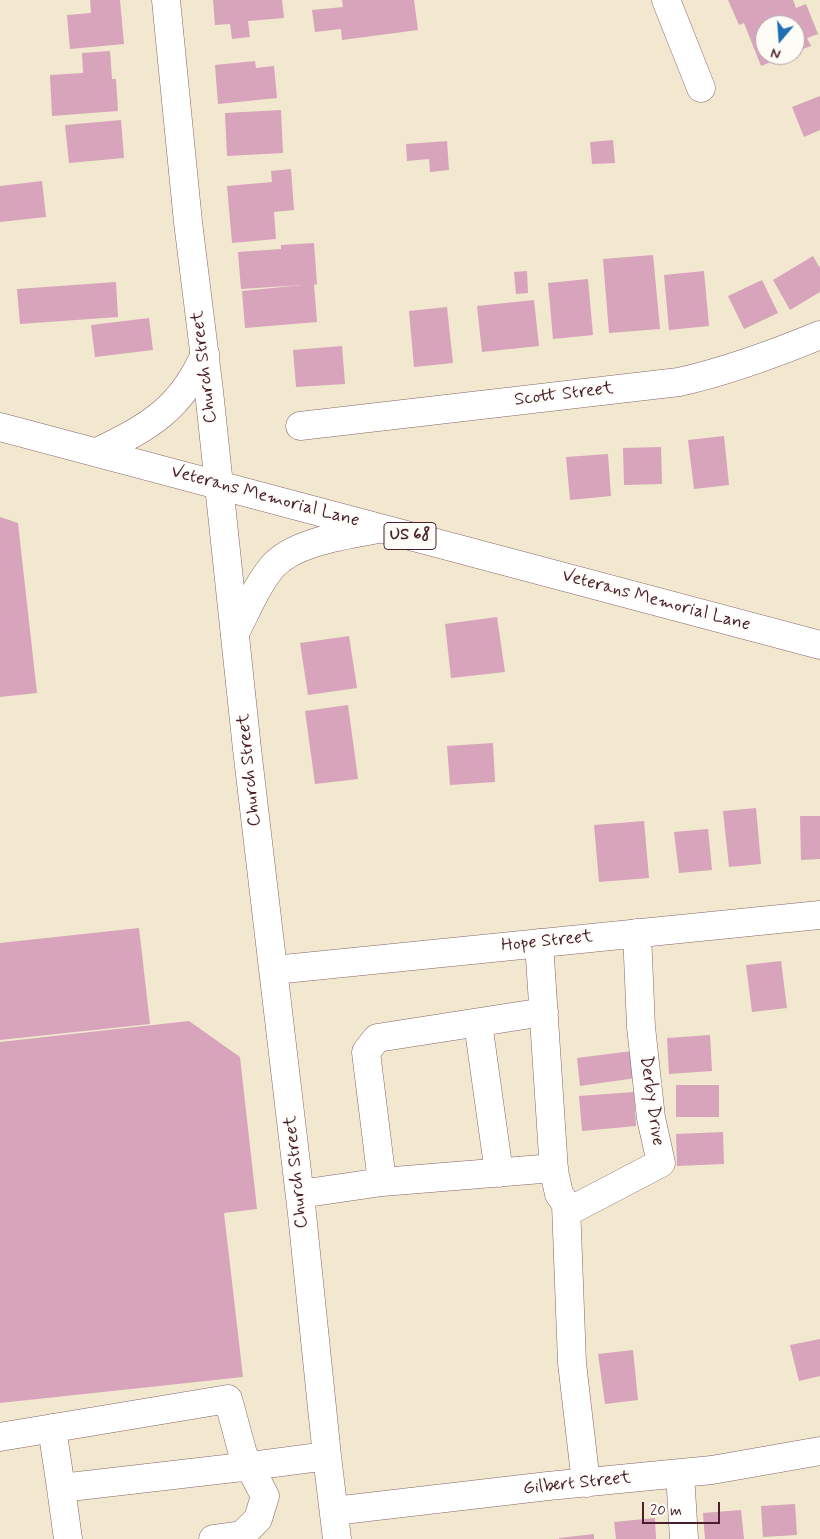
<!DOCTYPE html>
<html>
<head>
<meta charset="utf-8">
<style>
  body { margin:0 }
  #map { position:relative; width:820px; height:1539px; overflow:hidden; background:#f2e8cf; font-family:Mynerve,sans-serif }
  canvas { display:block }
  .north { position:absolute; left:755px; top:15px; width:50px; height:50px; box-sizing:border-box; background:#fdfcf7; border:1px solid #b5a4a5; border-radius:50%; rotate:198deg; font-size:14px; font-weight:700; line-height:20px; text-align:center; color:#4a1f2b }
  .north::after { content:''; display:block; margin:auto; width:18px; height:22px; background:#1f6fb2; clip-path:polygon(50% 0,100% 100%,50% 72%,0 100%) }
  .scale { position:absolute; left:642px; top:1502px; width:78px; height:22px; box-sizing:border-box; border:2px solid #4a1f2b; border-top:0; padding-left:6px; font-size:15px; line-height:18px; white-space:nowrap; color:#4a1f2b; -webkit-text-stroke:4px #fdfcf7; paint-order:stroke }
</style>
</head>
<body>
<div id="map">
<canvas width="820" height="1539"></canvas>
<div class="north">N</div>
<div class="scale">20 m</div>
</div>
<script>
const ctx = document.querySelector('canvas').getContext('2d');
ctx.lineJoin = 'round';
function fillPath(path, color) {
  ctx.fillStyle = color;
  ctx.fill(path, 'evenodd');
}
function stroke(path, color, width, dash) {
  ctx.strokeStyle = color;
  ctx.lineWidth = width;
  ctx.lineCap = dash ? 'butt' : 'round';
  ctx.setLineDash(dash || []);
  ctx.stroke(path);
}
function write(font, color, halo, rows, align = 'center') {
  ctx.font = font + ' Mynerve,sans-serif';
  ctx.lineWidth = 4;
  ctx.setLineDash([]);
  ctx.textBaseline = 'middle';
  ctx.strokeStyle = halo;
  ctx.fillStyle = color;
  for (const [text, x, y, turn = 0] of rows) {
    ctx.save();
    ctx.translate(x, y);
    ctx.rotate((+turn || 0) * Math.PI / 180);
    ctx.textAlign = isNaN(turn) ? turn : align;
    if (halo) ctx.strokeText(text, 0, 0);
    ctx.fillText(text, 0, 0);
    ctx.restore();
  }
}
const building = new Path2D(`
  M90,0H120L124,44L70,49L67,15L91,13Z
  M213,0H282L284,18L248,21L250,37L232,39L230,24L215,25Z
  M342,0H414L418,30L342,40L341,29L315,32L312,10L343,7Z
  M728,0H793L796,8L806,4L818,34L807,38L811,46L795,52V25H765V55H787L761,66L744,23L739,25Z
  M110,51L112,79H116L118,111L52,116L50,75L83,73L82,53Z
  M255,61L256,68L274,66L277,98L218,104L215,65Z
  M820,96V130L804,137L792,107Z
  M281,110L283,153L227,156L225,113Z
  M121,120L124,158L69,163L65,125Z
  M613,140L615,163L592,164L590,142Z
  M447,141L449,170L430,172L429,159L407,161L406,144Z
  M291,169L294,210L274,212L276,239L232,243L227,186L272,182L271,171Z
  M42,181L46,217L0,222V186Z
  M314,243L317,284L314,285L317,322L245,328L242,291L303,285L241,289L238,252L281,249V245Z
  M653,255L660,329L609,333L603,259Z
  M813,256L820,268V292L790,310L773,280Z
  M527,271L528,293L516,294L514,272Z
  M704,271L709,326L669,330L664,275Z
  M588,279L593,335L553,339L548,283Z
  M762,280L778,313L744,329L728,296Z
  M116,282L118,317L20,324L17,289Z
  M534,300L539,346L482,352L477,306Z
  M447,307L453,363L414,367L409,311Z
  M149,318L153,350L95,357L91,325Z
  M342,346L345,384L296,387L293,350Z
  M724,436L729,485L694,489L688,440Z
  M661,447L662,484L624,485L623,448Z
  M608,454L611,496L570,500L566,457Z
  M0,517L18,523L37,693L0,697Z
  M497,617L505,672L451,678L445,624Z
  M349,636L357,688L308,695L300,643Z
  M348,705L358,779L315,784L305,711Z
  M493,743L495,782L450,785L447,746Z
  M756,808L761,864L729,867L723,811Z
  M800,816H820V859L801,860Z
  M644,821L649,878L599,882L594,825Z
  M708,829L712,870L679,873L674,832Z
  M139,928L150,1024L0,1040V943Z
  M781,961L787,1008L752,1012L746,965Z
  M189,1021L240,1057L257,1209L224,1213L243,1377L0,1403V1042Z
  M710,1035L712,1071L669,1074L667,1038Z
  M632,1051L636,1078L580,1086L577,1058Z
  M676,1085H719V1117H676Z
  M634,1092L636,1126L582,1131L579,1096Z
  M723,1132L724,1164L677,1166L676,1134Z
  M820,1339V1376L799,1381L790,1345Z
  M633,1350L638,1400L605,1404L598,1354Z
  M795,1504L797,1535L763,1537L761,1506Z
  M741,1510L744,1539H705L703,1513Z
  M655,1518L656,1539H616L614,1522Z
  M594,1534V1539H559V1538Z`);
const minor = new Path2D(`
  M166,0L188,222L209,391L247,749L302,1214L327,1456L337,1539
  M666,0L701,88
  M300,426L679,382C728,371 774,354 820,335
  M539,943L554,1171L559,1194L566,1204L572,1363L586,1483
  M274,970L820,915
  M478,1023L499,1173
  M382,1182L554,1168
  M300,1194L382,1182L366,1052L377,1038L544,1012
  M566,1204L575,1208L661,1163L651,1118L641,1027L637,933
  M52,1428L61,1488
  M0,1437L228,1399L243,1454L265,1496L258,1519L242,1535L213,1539
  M680,1473L684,1539
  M334,1511L548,1486L712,1470L820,1451
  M68,1539L61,1488L251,1466L327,1456`);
const major = new Path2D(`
  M0,427L820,645
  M97,452C149,427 181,409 205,354
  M235,633C247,610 257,585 273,566C296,541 345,536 377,529`);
const shields = [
  [410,536,52]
];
const shieldNames = [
  ["US 68",410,536]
];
const streetNames = [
  ["Church Street",205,367,-97],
  ["Scott Street",564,395,-7],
  ["Veterans Memorial Lane",265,497,15],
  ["Veterans Memorial Lane",656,601,15],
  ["Church Street",250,770,-96],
  ["Hope Street",547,942,-6],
  ["Derby Drive",651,1101,82],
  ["Church Street",297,1172,-96],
  ["Gilbert Street",577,1484,-6]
];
fillPath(building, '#d7a4bc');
stroke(minor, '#856564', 29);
stroke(major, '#856564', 29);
stroke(minor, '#fff', 28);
stroke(major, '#fff', 28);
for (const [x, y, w] of shields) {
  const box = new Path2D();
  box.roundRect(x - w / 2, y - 13.5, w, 27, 4);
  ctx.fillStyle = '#fdfcf7';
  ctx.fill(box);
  stroke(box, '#4a1f2b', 1);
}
write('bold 16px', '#4a1f2b', null, shieldNames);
write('18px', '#4a1f2b', '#fdfcf7', streetNames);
</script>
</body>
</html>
